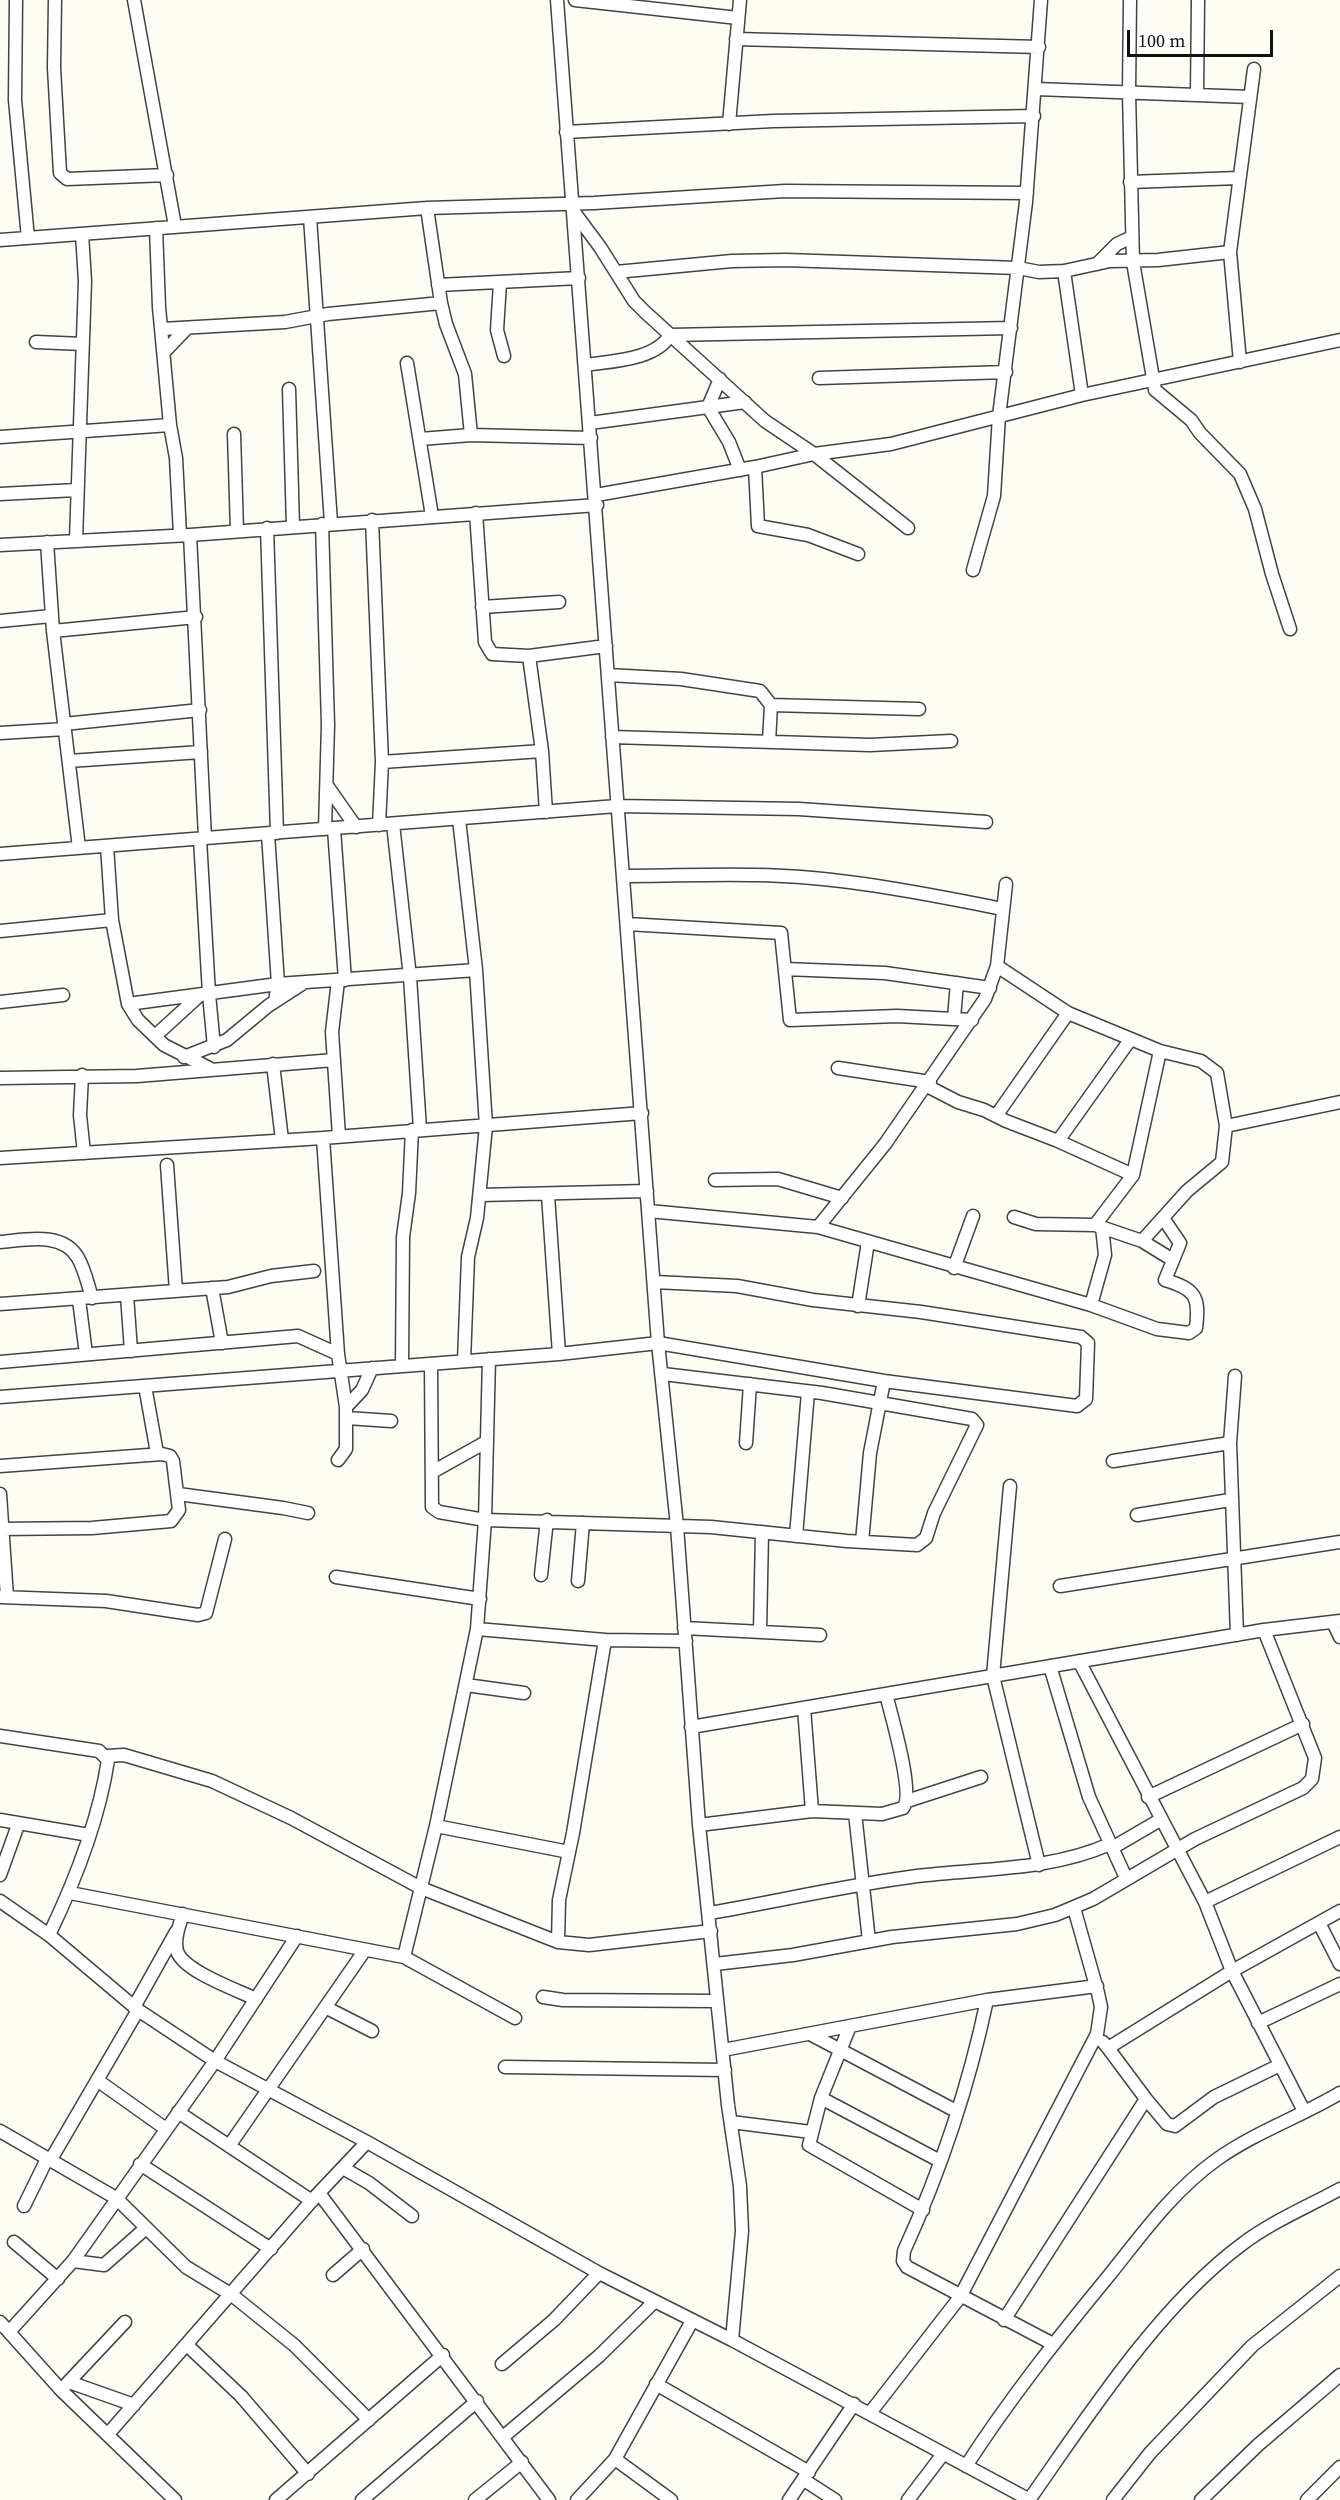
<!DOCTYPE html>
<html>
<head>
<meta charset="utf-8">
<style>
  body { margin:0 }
  #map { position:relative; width:1340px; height:2500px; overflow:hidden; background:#fefdf4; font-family:"Source Serif 4",serif }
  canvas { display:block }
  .scale { position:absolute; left:1127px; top:30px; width:146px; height:27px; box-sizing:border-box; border:3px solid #101010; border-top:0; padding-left:8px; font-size:18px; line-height:21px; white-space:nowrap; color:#101010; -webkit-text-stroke:4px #fff; paint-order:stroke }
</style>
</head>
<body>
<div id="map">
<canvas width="1340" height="2500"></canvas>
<div class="scale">100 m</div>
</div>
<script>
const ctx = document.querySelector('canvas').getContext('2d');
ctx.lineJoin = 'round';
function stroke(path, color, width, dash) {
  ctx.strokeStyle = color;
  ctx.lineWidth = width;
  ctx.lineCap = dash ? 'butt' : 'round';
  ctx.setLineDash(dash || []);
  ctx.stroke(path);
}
const minor = new Path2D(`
  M16,0L15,100L28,238
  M55,0L54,68L60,173L67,179L167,175
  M134,0L175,226
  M557,0L658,1343L677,1526L699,1825L728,2105L740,2186L742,2231L732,2340
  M575,0L738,18
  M1130,0L1129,93L1133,262L1155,390L1191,420L1200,433L1240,474L1255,509L1272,574L1290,629
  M736,39L1039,47
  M1036,89L1250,97
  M1197,95L1198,0
  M729,124L740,0
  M566,132L773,121L1034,116
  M1130,182L1238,178
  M427,208L441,303L446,324L465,374L471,435
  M574,212L600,247L634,301L645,312L765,421L814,454L908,528
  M310,217L331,523
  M156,228L159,307L170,425L176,458L180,535
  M0,240L427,208L594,203L785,191L1027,193
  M1097,264L1117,244L1132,237
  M1064,271L1082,395
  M616,272L732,261L786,260L1018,268L1039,272L1064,271L1110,261L1158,260L1230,252
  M500,283L497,330L504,356
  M438,285L579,278
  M162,329L285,322L328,314L441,303
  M36,342L83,344
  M164,352L187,328
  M1240,362L1230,252L1254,69
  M407,363L432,516
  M586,365C611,361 656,360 670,335L1011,328
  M819,378L1006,372
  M720,379L708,407L729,442L740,470
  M289,389L293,526
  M590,423L745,402
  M234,434L237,531
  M0,437L170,425
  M420,439L471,435L591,438
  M755,467L758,526L808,535L858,554
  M0,494L76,490
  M596,495L755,467L814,454L891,444L1082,395L1340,340
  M476,513L485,642L492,654L529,656L542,751L546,812
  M372,520L382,762L379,825
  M322,524L328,725L325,829
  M267,528L277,833
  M190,535L205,838
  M76,540L85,281L82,234
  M47,542L53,631L79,848
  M0,545L190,535L597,505
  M973,570L994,496L999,416L1026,202L1041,0
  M482,607L559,602
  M0,621L51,616
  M53,631L196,617
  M529,656L606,646
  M608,675L681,679L760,691L771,705L769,742
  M771,705L919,709
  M64,724L200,710
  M0,733L65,729
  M612,737L870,745L951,741
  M69,761L201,752
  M382,762L542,751
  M328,787L356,827
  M459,819L476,970L486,1126L477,1218L468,1257L464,1361
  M393,824L410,977L420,1129
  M334,829L345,980
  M268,834L278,984L275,1001
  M200,839L209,994L214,1047
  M107,846L112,920L128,1004L138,1020L164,1045L209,1068
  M0,854L617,806L799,809L986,822
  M623,876C667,876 711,874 755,875C838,876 922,893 1003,909
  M627,924L781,933L790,1020L897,1016L972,1020
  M0,931L112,920
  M997,966L1068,1013L1160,1051L1201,1061L1217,1073L1226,1126L1222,1162L1187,1191L1142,1241
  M785,969L885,973L990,988
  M338,981L332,1032L339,1136
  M0,1002L63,995
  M128,1004L278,984L476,970
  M954,1018L957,983
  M155,1036L200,995
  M184,1057L227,1040L268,1006L302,984
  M273,1064L282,1140
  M838,1068L930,1082
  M82,1075L80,1115L84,1153
  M0,1078L137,1076L334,1060
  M927,1086L958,1102L984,1110L1006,1121L1058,1141L1133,1175
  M996,1116L1068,1013
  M1226,1126L1340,1102
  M323,1138L338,1354L346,1407V1449L338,1460
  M1058,1141L1130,1040
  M0,1158L323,1138L642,1113
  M167,1165L176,1291
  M715,1180L778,1179L842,1198
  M480,1195L647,1191
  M548,1195L559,1354
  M649,1211L818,1227L1091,1305L1157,1329L1189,1333L1196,1328C1200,1296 1195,1289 1165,1280L1180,1243L1163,1218
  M1014,1217L1036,1224L1095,1225L1133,1175L1160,1051
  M1095,1225L1142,1241L1173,1260
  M818,1227L885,1144L985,999L997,966L1006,884
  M0,1242C25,1240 63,1231 78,1258C85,1270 88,1285 92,1298
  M954,1268L973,1216
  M212,1288L222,1343
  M127,1295L131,1351
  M79,1300L86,1354
  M0,1304L228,1287L271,1276L314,1271
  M1091,1305L1105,1255L1102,1227
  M858,1306L868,1242
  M0,1362L298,1336L338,1354
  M431,1364L432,1507L439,1512L485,1520L711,1527L847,1541L917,1545L926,1538L934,1513L977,1425L972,1419L822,1393L663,1374
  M402,1366L403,1237L409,1193L412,1130
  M1235,1376L1230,1443L1237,1635
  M145,1386L157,1453
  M0,1397L559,1354L658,1343L884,1381L1077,1406L1086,1399L1088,1343L1081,1337L921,1312L813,1300L737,1286L655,1282
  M346,1407L362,1390L372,1368
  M347,1418L391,1421
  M746,1443L750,1384
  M1113,1461L1230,1443
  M0,1466L162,1454L170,1456L173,1461L179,1510L171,1521L92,1528L0,1529
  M434,1471L486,1442
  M1010,1486L993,1676L1039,1865
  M0,1494L7,1597
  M178,1494L283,1508L308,1513
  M1137,1515L1230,1500
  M796,1536L808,1392
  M862,1542L870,1453L884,1381
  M541,1575L547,1520
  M336,1577L480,1599
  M578,1581L583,1523
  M1060,1586L1340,1542
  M0,1597L106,1601L198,1615L206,1613L225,1539
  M1333,1622L1340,1637
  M684,1628L820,1635
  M477,1629L605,1640L686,1641
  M760,1632L762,1532
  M1079,1661L1205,1902L1232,1971L1304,2111
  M1050,1666L1089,1797L1126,1878
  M466,1685L524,1693
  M804,1708L812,1811
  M691,1727L1264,1630L1340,1621
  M0,1736L99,1751L108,1760C99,1820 75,1881 49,1935
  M107,1756L124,1755L212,1781L291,1818L421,1888L558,1942L589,1945L711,1931
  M1148,1797L1303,1724
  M907,1801L981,1777
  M855,1813L869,1941
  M0,1820L89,1835
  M699,1825L812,1811L882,1814L903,1808C915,1794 891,1715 886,1694
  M436,1826L569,1852
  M1112,1848L1160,1820
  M0,1875L18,1825
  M70,1893L404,1957L515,2018
  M0,1901L49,1935L138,2010L215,2061L367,2142L599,2273L732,2340L1030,2500
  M1205,1902L1340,1837
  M710,1913C778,1901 848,1885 917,1876C982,1868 1049,1871 1110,1844
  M183,1914C179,1926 174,1939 177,1951C183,1971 237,1990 256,1999
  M1319,1923L1340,1964
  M558,1942L559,1900L573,1833L605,1640
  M404,1957L436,1826L477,1629L485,1520L489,1359
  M715,1964L793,1955L892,1937L1017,1924L1055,1915L1093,1899L1195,1839L1303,1788L1312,1779L1315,1758L1264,1630
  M543,1997L563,2000L717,2001
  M987,2000C969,2085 940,2172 904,2251L903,2261L907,2267L1053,2344
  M134,2007L176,1932
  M327,2008L372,2031
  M1258,2023L1340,1984
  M850,2026L821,2098L809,2145L923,2210
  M812,2035L956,2111
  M1103,2042L1108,2048L1232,1971L1340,1911
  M723,2050L987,2000L1097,1986
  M505,2067L725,2070
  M97,2080L166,2129
  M821,2098L940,2161
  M1146,2099L1167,2124L1175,2126L1214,2097L1280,2065
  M178,2112L312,2201
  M731,2122L811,2132
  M0,2131L116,2198L186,2267L232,2295L294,2345L369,2420
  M229,2146L365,1950
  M50,2161L138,2010
  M140,2164L271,2249
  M343,2168L369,2183L412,2216
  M319,2193L549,2500
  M24,2206L47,2159
  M14,2242L58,2279
  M73,2261L104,2265L146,2228
  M333,2275L363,2249
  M1004,2320L1146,2099L1108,2048
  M0,2322L61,2390L125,2322
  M9,2332L73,2261L215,2061L297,1936
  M188,2346L241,2396L308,2474
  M502,2364L554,2320L599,2273
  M69,2382L134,2405
  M656,2384L809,2472
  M61,2390L175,2500
  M870,2413L960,2297L1097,2034L1101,2007L1098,1993L1074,1908
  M109,2433L315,2197L367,2142
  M503,2437L599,2356L654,2302
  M615,2459L671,2500
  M966,2466C1010,2398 1060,2335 1111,2273C1143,2233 1174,2190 1216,2160C1255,2132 1300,2117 1340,2093
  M804,2480L835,2500
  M276,2500L443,2355
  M362,2500L477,2401
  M475,2500L522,2462
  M577,2500L615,2459L692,2321
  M789,2500L854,2404
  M908,2500L943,2454
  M1029,2500C1088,2416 1159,2306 1241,2245C1271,2222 1307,2207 1340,2189
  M1113,2500L1150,2453L1252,2346L1340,2276
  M1201,2500L1258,2445L1340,2375
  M1307,2500L1340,2467`);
stroke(minor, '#434343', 15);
stroke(minor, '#fff', 12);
</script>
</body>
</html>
